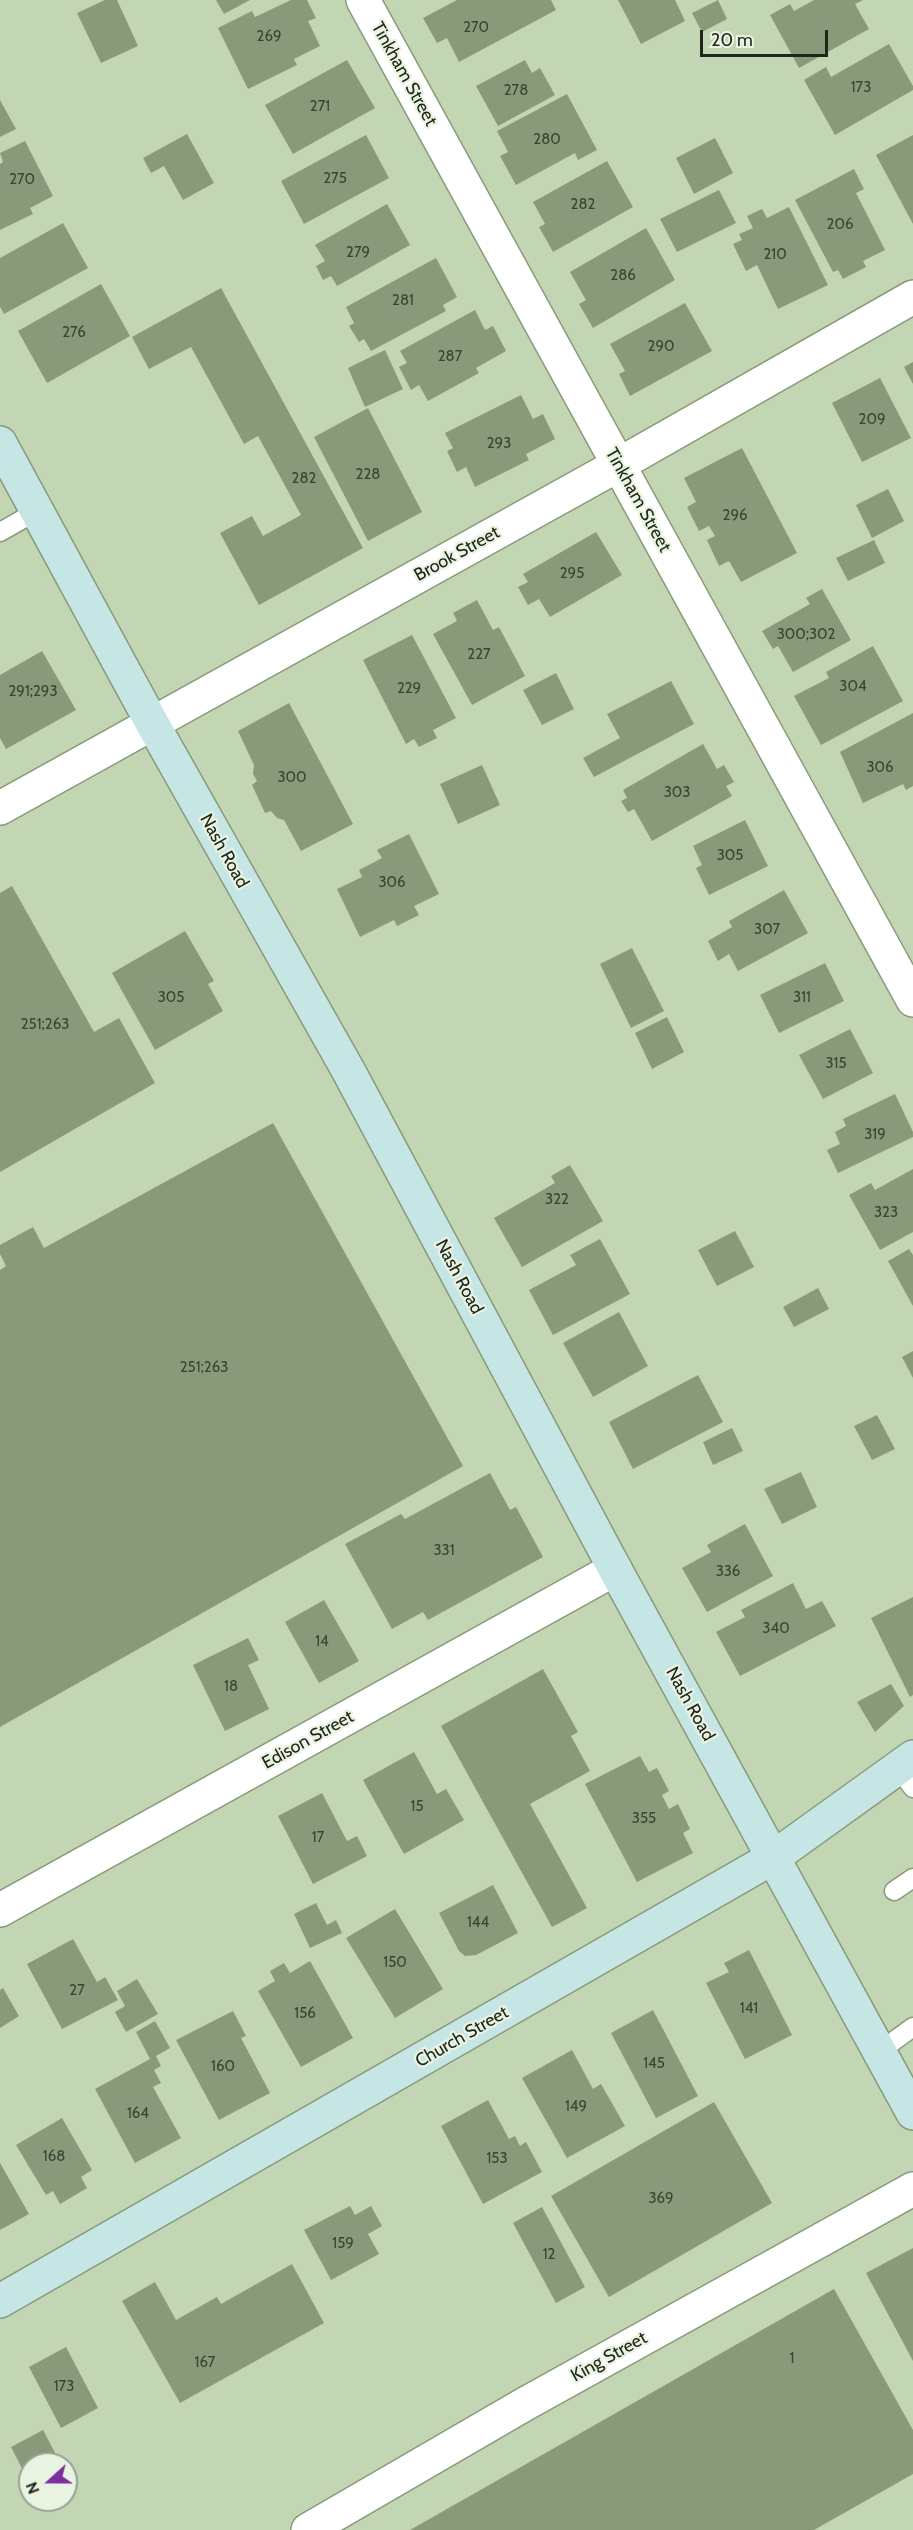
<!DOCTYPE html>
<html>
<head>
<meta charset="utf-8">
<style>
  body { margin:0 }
  #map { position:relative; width:913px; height:2530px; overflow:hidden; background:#c2d6b4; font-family:Cabin,sans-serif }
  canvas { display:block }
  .north { position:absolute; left:18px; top:2452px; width:60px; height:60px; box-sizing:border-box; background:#e9f3e2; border:2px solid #99a192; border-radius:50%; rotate:249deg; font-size:16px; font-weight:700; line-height:24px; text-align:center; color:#20271a }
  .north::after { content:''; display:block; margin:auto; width:21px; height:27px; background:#7b2fa1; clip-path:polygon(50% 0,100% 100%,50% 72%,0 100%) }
  .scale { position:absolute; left:700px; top:30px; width:128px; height:27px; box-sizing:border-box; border:3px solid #20271a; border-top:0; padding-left:8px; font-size:18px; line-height:21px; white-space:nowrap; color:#20271a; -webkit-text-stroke:4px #e9f3e2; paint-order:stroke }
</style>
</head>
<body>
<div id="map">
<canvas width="913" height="2530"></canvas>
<div class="north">N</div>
<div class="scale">20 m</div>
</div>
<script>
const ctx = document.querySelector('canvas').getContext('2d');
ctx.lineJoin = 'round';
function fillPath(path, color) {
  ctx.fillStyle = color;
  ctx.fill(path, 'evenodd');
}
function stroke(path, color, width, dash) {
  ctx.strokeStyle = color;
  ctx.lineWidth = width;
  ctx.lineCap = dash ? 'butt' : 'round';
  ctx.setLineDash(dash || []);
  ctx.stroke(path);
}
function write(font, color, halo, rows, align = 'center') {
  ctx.font = font + ' Cabin,sans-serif';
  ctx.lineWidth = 4.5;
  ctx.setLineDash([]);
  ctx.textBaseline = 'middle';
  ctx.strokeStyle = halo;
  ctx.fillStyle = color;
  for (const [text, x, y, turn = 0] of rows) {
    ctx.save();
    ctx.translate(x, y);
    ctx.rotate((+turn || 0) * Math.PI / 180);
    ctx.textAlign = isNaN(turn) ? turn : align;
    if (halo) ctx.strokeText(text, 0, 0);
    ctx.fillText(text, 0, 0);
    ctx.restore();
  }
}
const building = new Path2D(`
  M105,0H117L138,46L101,63L77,13Z
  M216,0H250L224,14Z
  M291,0H307L316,18L308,21L320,46L294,59L297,65L248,89L218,28L252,11L255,17Z
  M457,0H551L556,10L459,62L447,38L437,43L423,18Z
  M618,0H675L685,21L641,44Z
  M718,0L727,19L702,32L692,13Z
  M814,0H863L855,4L869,29L799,68L770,15L790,4L794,11Z
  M889,44L913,86V90L835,135L804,80L826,67L831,77Z
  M347,60L375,108L293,154L265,105Z
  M525,60L532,73L540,68L555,95L498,126L476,86Z
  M567,94L597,150L578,160L575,153L516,185L500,156L508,152L497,131Z
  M0,100L16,129L0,137Z
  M187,134L214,183L183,200L164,166L151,173L143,158Z
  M366,135L389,178L304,224L281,181Z
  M913,135V224L876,155Z
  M715,138L733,173L694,194L676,158Z
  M25,141L53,196L30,208L33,214L0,230V164L3,162L0,153Z
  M607,161L633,207L553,252L539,227L545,224L533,202Z
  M854,169L864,189L856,193L885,250L863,261L866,267L843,279L838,270L833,272L795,200Z
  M719,190L736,223L677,252L660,219Z
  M387,204L410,245L337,286L331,276L323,280L316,266L325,261L315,245Z
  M789,207L828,285L778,309L757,265L746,271L733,244L742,240L739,234L753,228L747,216L762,209L767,218Z
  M63,223L88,268L4,314L0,307V258Z
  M646,228L675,280L593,328L579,304L586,300L570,272Z
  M436,258L457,297L443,305L446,311L371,351L364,339L359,342L349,326L354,323L346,307Z
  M101,284L130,336L47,383L18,331Z
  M221,288L363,548L259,605L220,533L252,516L263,536L301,515L258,436L244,444L191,347L149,369L132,337Z
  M685,303L712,351L630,396L619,374L625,371L610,344Z
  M475,310L485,330L493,326L506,351L476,368L479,373L428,401L419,385L411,390L399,367L407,363L400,351Z
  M385,350L403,389L365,407L348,368Z
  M913,362V384L904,367Z
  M880,378L911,438L862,462L832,403Z
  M521,395L533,419L543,414L555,439L526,454L529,460L475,487L466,467L457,472L447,451L453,448L445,433Z
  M368,408L422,512L368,541L314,437Z
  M742,448L797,553L741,582L729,561L719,566L707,540L715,536L709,526L699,531L687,507L696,502L684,478Z
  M888,489L904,521L872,538L856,505Z
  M596,532L622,575L550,617L539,599L528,605L518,587L528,582L523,574Z
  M874,540L885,563L848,581L836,558Z
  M822,589L851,640L793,672L778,646L773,649L762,631L810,604L806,598Z
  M477,600L493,630L499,627L525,676L472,705L433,634L457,621L453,613Z
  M412,635L456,718L433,730L437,738L419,747L414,739L406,744L363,660Z
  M873,646L903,701L821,745L794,696L829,678L826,672Z
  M42,651L76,710L6,749L0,738V675Z
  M556,673L574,709L542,725L523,690Z
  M671,681L694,724L594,777L583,758L620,738L607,714Z
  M289,703L353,824L301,851L284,820L277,818L271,811L265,813L252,785L257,781L253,774L254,765L238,731Z
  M913,713V786L906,790L903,784L863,803L840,752Z
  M703,744L717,769L724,765L734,782L726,786L732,796L652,841L634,809L628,812L621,801L627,798L623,790Z
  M482,765L500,805L458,824L440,784Z
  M745,820L768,866L709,895L696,868L702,865L693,846Z
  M409,834L439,894L414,906L419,915L397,926L394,920L360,937L337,889L362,877L359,870L382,858L377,850Z
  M12,886L94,1032L119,1018L155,1083L0,1172V893Z
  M784,890L808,933L738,971L729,954L718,961L708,941L732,927L729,921Z
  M185,931L214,981L208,984L223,1011L155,1050L112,973Z
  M632,948L664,1011L631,1028L600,964Z
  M825,963L844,1001L779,1033L760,995Z
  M667,1017L684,1052L652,1069L635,1033Z
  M850,1029L873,1073L823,1099L799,1055Z
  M895,1094L913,1132V1137L838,1173L827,1150L840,1144L835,1132L846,1126L843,1119Z
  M273,1123L463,1466L0,1727V1270L6,1266L0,1254V1245L33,1227L44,1248Z
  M570,1165L603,1221L522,1267L494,1218L555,1183L551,1176Z
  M913,1169V1232L880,1250L849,1195L871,1183L875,1190Z
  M735,1231L754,1267L717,1286L698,1250Z
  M600,1239L630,1294L553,1335L529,1290L576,1265L570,1255Z
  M909,1249L913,1255V1306L888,1261Z
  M818,1288L829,1309L794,1327L783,1307Z
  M619,1312L648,1366L593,1397L563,1343Z
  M913,1351V1378L902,1357Z
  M698,1375L723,1422L633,1469L609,1422Z
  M877,1415L895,1449L872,1460L854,1426Z
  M732,1428L743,1451L713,1465L703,1442Z
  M801,1472L817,1507L782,1524L764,1489Z
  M490,1473L510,1510L516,1507L543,1557L428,1620L423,1612L392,1629L345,1544L401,1514L405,1519Z
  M745,1524L773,1576L707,1612L682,1568L711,1552L707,1545Z
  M793,1583L806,1609L822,1601L836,1626L740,1676L716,1632L745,1617L741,1610Z
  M913,1597V1695L910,1697L871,1618Z
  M324,1600L359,1661L319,1683L285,1622Z
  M248,1638L259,1660L248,1665L269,1709L225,1731L193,1665Z
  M543,1669L578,1732L571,1736L590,1771L530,1804L587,1908L552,1927L441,1726Z
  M891,1684L904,1706L875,1732L857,1702Z
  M414,1752L437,1794L446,1789L464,1820L404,1854L363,1780Z
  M640,1756L649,1772L657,1768L669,1791L662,1795L669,1809L678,1804L690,1829L683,1833L693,1853L637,1882L585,1784Z
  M322,1793L347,1841L357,1836L367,1856L313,1884L278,1816Z
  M493,1885L518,1933L476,1955L465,1956L459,1951L439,1913Z
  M316,1903L327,1925L336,1920L342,1933L310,1948L294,1914Z
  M395,1909L443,1989L395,2018L346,1938Z
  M73,1939L97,1982L105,1977L118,2000L62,2029L27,1964Z
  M749,1950L792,2035L745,2059L706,1983L729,1972L724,1963Z
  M310,1961L353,2038L301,2067L258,1991L275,1981L270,1971L284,1963L290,1973Z
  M137,1979L158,2014L126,2032L115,2012L125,2006L117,1991Z
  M3,1988L19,2016L0,2028V1990Z
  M653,2010L698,2096L656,2118L611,2033Z
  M233,2011L246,2036L241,2038L270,2093L219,2120L176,2040Z
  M155,2021L170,2048L156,2056L161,2066L154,2070L161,2083L153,2087L181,2138L135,2163L95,2089L150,2059L136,2032Z
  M572,2050L593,2089L601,2084L625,2126L567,2158L522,2078Z
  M488,2100L509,2139L515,2136L520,2146L526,2142L542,2172L483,2204L441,2126Z
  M714,2102L772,2203L609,2297L551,2196Z
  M62,2118L92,2170L81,2177L87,2188L60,2204L53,2191L46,2195L16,2145Z
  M0,2163L29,2214L0,2230Z
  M350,2206L355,2215L371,2206L382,2226L368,2234L379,2254L331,2280L304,2230Z
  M542,2207L585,2287L556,2303L513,2223Z
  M913,2248V2361L866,2273Z
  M292,2264L324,2323L180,2403L122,2301L155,2282L176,2320L217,2297L221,2304Z
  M834,2289L913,2430V2474L814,2530H410Z
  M66,2347L98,2408L61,2428L29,2367Z
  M43,2430L61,2464H30V2484L11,2447Z`);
const service = new Path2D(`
  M0,532L37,511
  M898,1768L913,1788
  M894,1891L913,1878
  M880,2051L913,2027`);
const minor = new Path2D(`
  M363,0L913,1000
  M0,808L618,465L913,297
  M0,1910L615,1569
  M308,2530L525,2404L913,2189`);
const secondary = new Path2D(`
  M0,443L152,723L348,1070L615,1569L913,2113
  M0,2301L774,1857L913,1757`);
const numberNames = [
  ["270",476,28],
  ["269",269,37],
  ["173",861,88],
  ["278",516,91],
  ["271",320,107],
  ["280",547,140],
  ["275",335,179],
  ["270",22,180],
  ["282",583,205],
  ["206",840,225],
  ["279",358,253],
  ["210",775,255],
  ["286",623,276],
  ["281",403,301],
  ["276",74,333],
  ["290",661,347],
  ["287",450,357],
  ["209",872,420],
  ["293",499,444],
  ["228",368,475],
  ["282",304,479],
  ["296",735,516],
  ["295",572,574],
  ["300;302",806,635],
  ["227",479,655],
  ["304",853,687],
  ["229",409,689],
  ["291;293",33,692],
  ["306",880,768],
  ["300",292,778],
  ["303",677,793],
  ["305",730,856],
  ["306",392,883],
  ["307",767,930],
  ["305",171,998],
  ["311",802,998],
  ["251;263",45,1025],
  ["315",836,1064],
  ["319",875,1135],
  ["322",557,1200],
  ["323",886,1213],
  ["251;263",204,1368],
  ["331",444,1551],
  ["336",728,1572],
  ["340",776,1629],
  ["14",322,1642],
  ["18",231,1687],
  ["15",417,1807],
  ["355",644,1819],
  ["17",318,1838],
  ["144",478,1923],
  ["150",395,1963],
  ["27",77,1991],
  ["141",749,2009],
  ["156",305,2014],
  ["145",654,2064],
  ["160",223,2067],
  ["149",576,2107],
  ["164",138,2114],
  ["168",54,2157],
  ["153",497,2159],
  ["369",661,2199],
  ["159",343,2244],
  ["12",549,2255],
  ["1",792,2359],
  ["167",205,2363],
  ["173",64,2387]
];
const streetNames = [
  ["Tinkham Street",404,74,61],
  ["Tinkham Street",638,500,61],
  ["Brook Street",457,554,-29],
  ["Nash Road",224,851,61],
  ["Nash Road",459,1277,62],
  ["Nash Road",690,1704,61],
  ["Edison Street",308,1740,-29],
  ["Church Street",462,2037,-30],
  ["King Street",609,2357,-29]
];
fillPath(building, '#889a7a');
stroke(service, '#889a7a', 21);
stroke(minor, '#889a7a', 36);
stroke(secondary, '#889a7a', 36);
stroke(service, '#fff', 18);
stroke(minor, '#fff', 33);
stroke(secondary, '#c6e6e5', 33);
write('15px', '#3a4432', null, numberNames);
write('18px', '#20271a', '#e9f3e2', streetNames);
</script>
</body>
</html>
